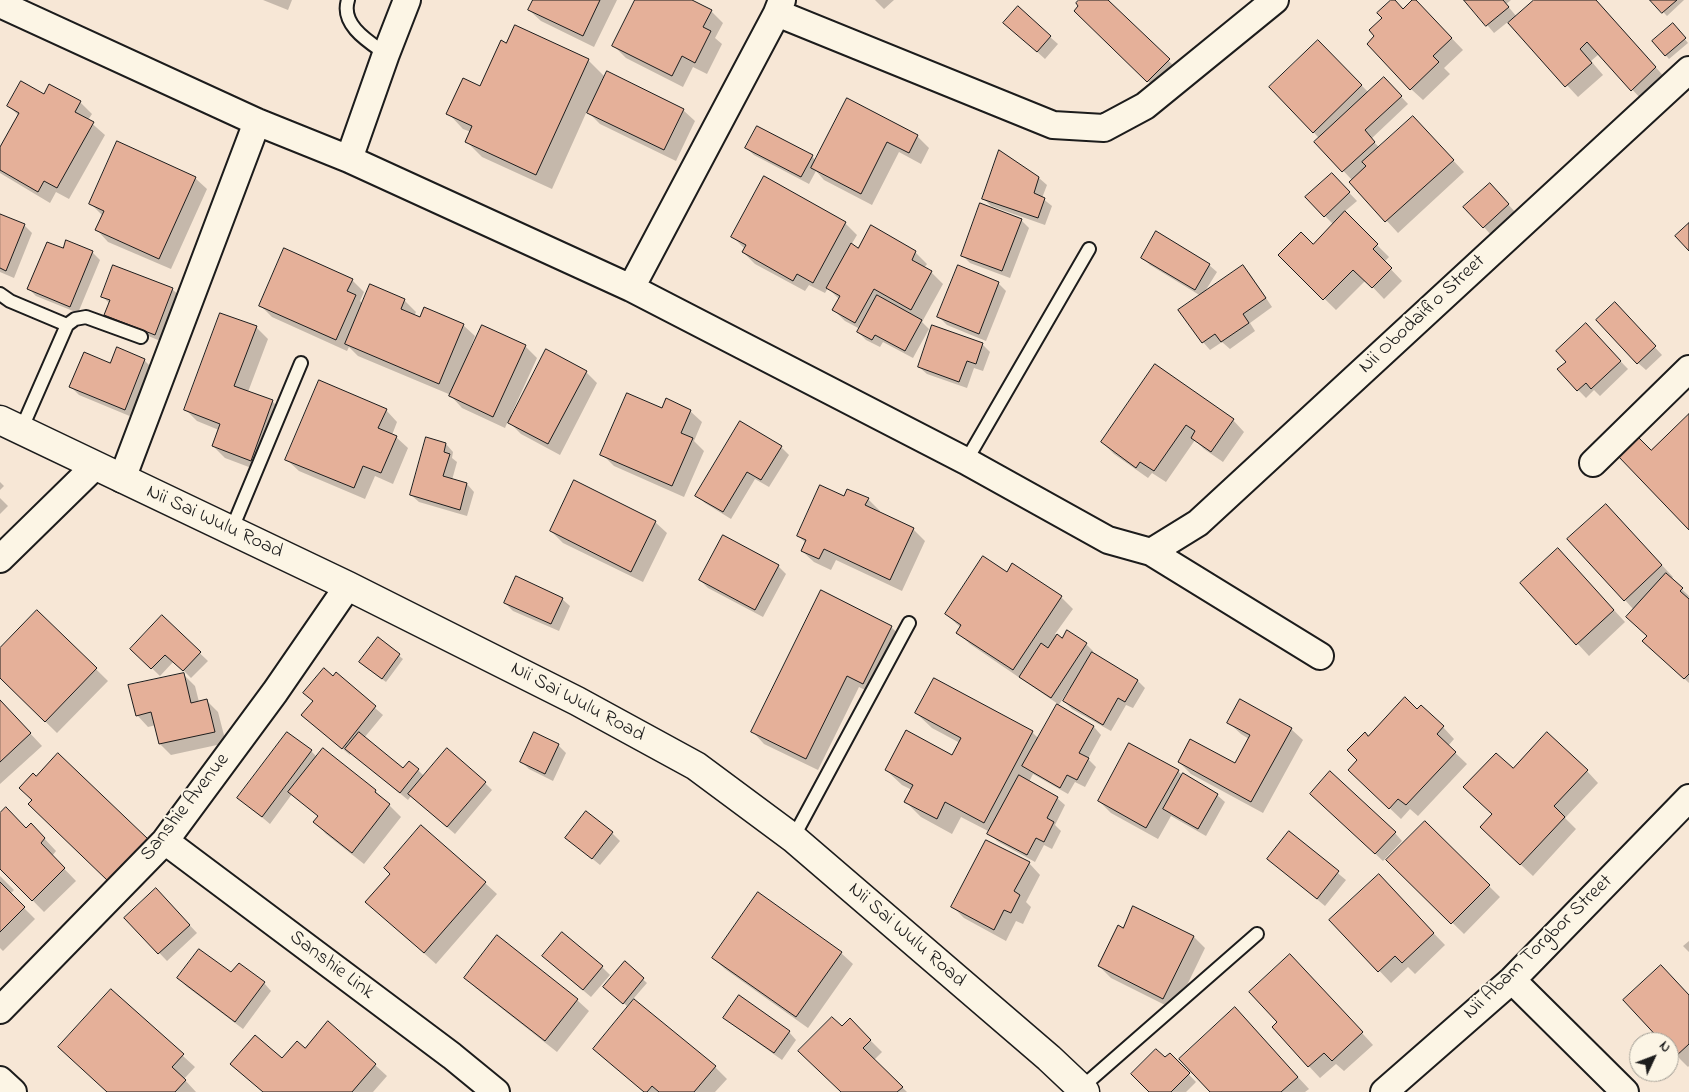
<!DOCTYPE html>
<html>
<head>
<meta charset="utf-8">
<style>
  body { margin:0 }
  #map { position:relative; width:1689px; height:1092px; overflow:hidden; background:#f7e7d6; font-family:"Indie Flower",sans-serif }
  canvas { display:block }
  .north { position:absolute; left:1629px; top:1032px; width:50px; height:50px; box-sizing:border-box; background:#fcf5e5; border:1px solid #a29e95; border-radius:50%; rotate:47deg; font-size:14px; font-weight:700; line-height:20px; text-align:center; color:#1c1c1c }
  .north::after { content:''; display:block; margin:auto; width:18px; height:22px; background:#1c1c1c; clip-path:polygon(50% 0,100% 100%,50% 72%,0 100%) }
</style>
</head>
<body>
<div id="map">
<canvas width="1689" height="1092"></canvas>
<div class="north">N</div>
</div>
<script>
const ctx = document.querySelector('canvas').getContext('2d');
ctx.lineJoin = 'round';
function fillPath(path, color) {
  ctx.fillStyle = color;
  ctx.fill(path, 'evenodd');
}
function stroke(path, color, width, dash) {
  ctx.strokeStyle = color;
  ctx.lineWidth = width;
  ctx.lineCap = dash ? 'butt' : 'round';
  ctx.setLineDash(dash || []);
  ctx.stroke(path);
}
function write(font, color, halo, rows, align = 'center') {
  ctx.font = font + ' "Indie Flower",sans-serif';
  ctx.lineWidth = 4;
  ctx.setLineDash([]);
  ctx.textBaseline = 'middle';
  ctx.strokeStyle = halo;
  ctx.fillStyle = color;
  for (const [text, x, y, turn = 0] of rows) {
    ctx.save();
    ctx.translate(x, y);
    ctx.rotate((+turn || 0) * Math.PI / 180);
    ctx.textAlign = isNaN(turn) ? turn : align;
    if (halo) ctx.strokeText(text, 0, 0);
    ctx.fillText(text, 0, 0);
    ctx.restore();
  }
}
const shadow = new Path2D(`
  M263,0H292L288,10Z
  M534,0H617L594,47L541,21L529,10Z
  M637,0H689L711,11L723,23L715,38L722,44L707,74L693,67L683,87L626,58L614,46Z
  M875,0H894L884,9Z
  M1080,0H1106L1176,68L1156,89L1076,11L1080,6Z
  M1392,0L1404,10L1415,0L1463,50L1444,68L1450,74L1423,100L1411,89L1376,36Z
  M1466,0H1511L1506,4L1517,17L1536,0H1596L1667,80L1643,101L1599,54L1591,61L1603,75L1578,97L1510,24L1516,19L1514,17L1494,33Z
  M1652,0H1684L1667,16Z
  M515,26L588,60L604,76L601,82L683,110L695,121L676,161L600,124L587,111L552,189L482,157L466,141L471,132L463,129L448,113L480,88L507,45Z
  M1676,28L1688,43L1669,59L1653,41Z
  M1013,30L1050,37L1058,44L1045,59Z
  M1330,53L1369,93L1392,87L1408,104L1371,139L1380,148L1424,129L1464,172L1398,233L1351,182L1352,180L1316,142L1320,139L1271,88Z
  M44,96L80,102L92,114L88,120L105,135L69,199L56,192L50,203L0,173V150L19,116L9,106Z
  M847,100L917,136L929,148L921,164L899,152L872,205L824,180L816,171L809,184L754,155L746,148L812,156L816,161Z
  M195,178L207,189L171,269L108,242L97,230L103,216L91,204Z
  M1039,178L1047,185L1042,198L1052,206L1045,225L991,206L983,198Z
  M1339,182L1357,201L1344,212L1389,257L1384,262L1402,281L1384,299L1366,280L1336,310L1280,255L1313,246L1334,225L1325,216Z
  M1497,192L1516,213L1491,235L1484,227Z
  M0,215L24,225L32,233L14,278L0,272Z
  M1021,220L1029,228L1010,278L970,263L962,255Z
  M845,223L857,235L851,245L859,249L915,252L927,264L924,268L931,272L943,284L922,322L929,329L913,358L883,342L880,347L866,340L858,332L860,329L845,321L834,310L840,300L828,288L825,293L809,285L805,291L755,264L743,252L745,249L733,237Z
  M63,250L92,252L100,260L78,313L36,296L29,289Z
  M1142,257L1209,265L1217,272L1204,293L1243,267L1250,274L1272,307L1250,323L1255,331L1230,349L1222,342L1210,350L1203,342L1201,296L1150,265Z
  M114,266L173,290L181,297L163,342L114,322L106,314L110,304L102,296Z
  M352,280L364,292L360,301L363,304L404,300L416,312L414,316L421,319L463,325L475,336L469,352L471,353L483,327L525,346L537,358L511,415L513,416L586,372L597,383L560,455L521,434L508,421L505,428L462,408L451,396V395L358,356L349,347L347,351L272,317L260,305Z
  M998,283L1006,291L986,341L947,325L939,317Z
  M1622,312L1662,355L1646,370L1638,363Z
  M256,327L268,339L248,392L273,402L284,413L262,472L225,458L213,446L219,430L197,421L185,409Z
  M1593,333L1628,369L1600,396L1594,390L1586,398L1559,370Z
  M982,344L990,352L983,371L974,368L967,388L927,374L919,367Z
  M144,360L152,368L132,417L79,395L71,387L111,365Z
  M1155,366L1233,420L1244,432L1223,462L1204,449L1195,440L1166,482L1152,473L1148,478L1114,454L1102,442Z
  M663,409L690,411L702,422L694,441L704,451L684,497L614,466L602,454Z
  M386,410L397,422L392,435L396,437L408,448L393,484L375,476L365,499L299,471L287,460Z
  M741,423L781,447L789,455L769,487L755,479L731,519L705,503L697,495Z
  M446,444L453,452L452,458L457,462L452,480L467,484L474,492L467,516L419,502L411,495Z
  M0,482L4,486L0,490Z
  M845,497L868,499L880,511L879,513L913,529L925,541L902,591L836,560L831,570L814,562L802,551L806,543L798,536Z
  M0,498L8,506L0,514Z
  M1617,517L1673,577L1671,579L1689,596V683L1656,652L1634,610L1625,600Z
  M655,522L667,533L643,582L563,543L551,531Z
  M1569,561L1625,622L1589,656L1522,583Z
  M778,566L786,574L763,617L708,588L700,580Z
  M1007,573L1061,597L1073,609L1055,634L1063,639L1086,644L1093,651L1092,653L1138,681L1145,688L1133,708L1126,705L1111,731L1072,709L1064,701L1072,689L1070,688L1058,706L1094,727L1101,735L1088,759L1096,767L1085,787L1075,782L1068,794L1033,774L1029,782L1057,798L1065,805L1055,825L1061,831L1052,849L1044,845L1035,862L997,841L989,833L990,832L961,817L952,834L921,817L906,802L912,790L902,785L886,770L952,757L960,743L932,728L916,713L1032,732L1039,739L1058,704L970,644L958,633L961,628L946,614Z
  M562,599L570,606L559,631L513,611L505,603Z
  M37,611L108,681L57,733L0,677V649Z
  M162,617L208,661L191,678L174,661L160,676L132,649Z
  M891,627L903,638L875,695L859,687L818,770L764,744L753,732Z
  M378,639L403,659L386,682L364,666Z
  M183,674L195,686L199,702L207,701L218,712L226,743L171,755L160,744L156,725L148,727L137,715Z
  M336,674L383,715L364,738L404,770H418L425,777L485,783L492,790L455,834L411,796L408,800L351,753L350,755L311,723Z
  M0,701L42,746L0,784Z
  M1418,711L1443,727L1454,739L1448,746L1467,764L1418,816L1410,809L1401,819L1361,781L1359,760L1368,738Z
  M1229,723L1291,729L1303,740L1263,813L1191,774L1179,762L1235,764L1249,739L1241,734Z
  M535,734L558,745L566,753L553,781L529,769L521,761Z
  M311,751L317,757L375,791L401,817L364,864L326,834L315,822L319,817L292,794L270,824L239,798Z
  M1513,770L1587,771L1598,783L1565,818L1576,829L1533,876L1493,839V814Z
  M1178,771L1183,776L1217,795L1225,802L1206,836L1171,816L1158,839L1111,813L1099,801Z
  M1319,801L1395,833L1402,841L1383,861Z
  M0,815L26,830L42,836L56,851L52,856L76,881L44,912L0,867Z
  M1425,823L1500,897L1464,934L1388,860Z
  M612,833L620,841L600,865L567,838Z
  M1289,833L1346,880L1325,906L1269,859Z
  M1029,863L1040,875L1026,902L1031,907L1023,924L1016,921L1006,941L964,918L953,907Z
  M0,876L14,890L10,894L35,919L3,951L0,948Z
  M485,883L497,894L436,964L367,902Z
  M1390,888L1445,945L1415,974L1408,967L1391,983L1331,920Z
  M164,898L197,933L167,961L126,918Z
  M1124,929L1194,937L1205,948L1175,1010L1111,978L1099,966Z
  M1689,941V952L1683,946Z
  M841,953L853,964L808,1028L725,969L713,958Z
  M625,963L647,983L627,1006L608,990Z
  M552,964L602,967L610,975L591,997Z
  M1302,967L1373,1045L1344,1071L1336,1064L1320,1078L1273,1028L1279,1022Z
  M231,974L264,983L271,991L243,1029L186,986L179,978Z
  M466,978L577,1000L589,1011L557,1052L477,989Z
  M111,990L195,1067L184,1079L196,1092H108Z
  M1689,996V1066L1688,1067L1669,1048V1042H1664Z
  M725,1017L789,1032L796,1040L782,1060L733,1025Z
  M850,1020L882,1052L874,1060L907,1092H842V1028Z
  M1246,1021L1309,1089L1305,1092H1211Z
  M305,1049L375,1065L387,1076L373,1092H263L231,1064L282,1060Z
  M595,1049L715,1067L727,1079L715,1092H644Z
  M1170,1055L1196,1082L1186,1092H1151L1165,1059Z`);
const building = new Path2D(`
  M533,0H600L583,36L528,10Z
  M635,0H692L712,10L703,27L711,31L695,63L682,56L672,76L612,46Z
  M1079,0H1108L1170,59L1147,82L1074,11L1078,6L1076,3Z
  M1391,0H1395L1403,9L1412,0H1416L1452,38L1433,56L1439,62L1410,90L1367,44L1374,36L1369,30L1382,18L1377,13Z
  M1464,0H1503L1509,7L1486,26Z
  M1534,0H1596L1656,67L1631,91L1587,42L1580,49L1592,63L1565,87L1508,23Z
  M1650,0H1677L1662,13Z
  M1018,6L1051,36L1037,52L1003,23Z
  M1673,23L1686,38L1665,56L1652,41Z
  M515,25L589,59L536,175L465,142L472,126L446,114L463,78L480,86L501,40L506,43Z
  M1318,40L1362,85L1313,133L1269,87Z
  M607,71L684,109L664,150L587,113Z
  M1384,77L1402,96L1365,130L1375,142L1342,172L1314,142Z
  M21,81L44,94L49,84L81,101L75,112L94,122L57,188L44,181L38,192L0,170V147L19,113L7,106Z
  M847,98L918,135L909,153L887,142L861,194L811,168Z
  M1413,116L1454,160L1385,222L1349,182L1366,166L1362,162Z
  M757,126L813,155L801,177L745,148Z
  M117,141L196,177L159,259L95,230L104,211L89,204Z
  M999,150L1039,177L1034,193L1045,198L1038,218L982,199Z
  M1332,173L1350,192L1324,217L1305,197Z
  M764,176L846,222L813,283L797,274L793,281L742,252L746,245L731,237Z
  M1490,183L1509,204L1483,228L1463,207Z
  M980,203L1022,219L1002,271L961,256Z
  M1345,211L1378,244L1373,249L1392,268L1372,288L1353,270L1323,300L1278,255L1301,232L1313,244Z
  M0,214L25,224L6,271L0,268Z
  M1689,223V251L1675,236Z
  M871,225L916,251L912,260L932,271L911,310L874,289L855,323L832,310L840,296L826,288L851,243L858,248Z
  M1156,231L1210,264L1195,290L1141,258Z
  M66,240L93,251L70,307L27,289L47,242L63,248Z
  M284,248L353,279L347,291L356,295L336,340L259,306Z
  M113,265L173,288L155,335L104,315L110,300L101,297Z
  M958,265L999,282L979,334L937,317Z
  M1243,265L1266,298L1243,314L1249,323L1221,342L1215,334L1202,343L1178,310Z
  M370,284L405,299L401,309L420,317L424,307L464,324L439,384L345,344Z
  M877,295L922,320L905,351L875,335L872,340L857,332Z
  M1615,302L1656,346L1637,364L1596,320Z
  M220,313L257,326L234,386L273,400L251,461L212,446L220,424L184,410Z
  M1586,323L1621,361L1591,389L1586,383L1577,391L1557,369L1566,362L1556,351Z
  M482,325L526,345L493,417L449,396Z
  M932,325L983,343L976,364L967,361L959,382L918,367Z
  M117,347L145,359L125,410L69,387L84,352L110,363Z
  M546,349L587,371L548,444L508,423Z
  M1155,364L1234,419L1211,452L1191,438L1195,431L1186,425L1154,471L1140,462L1136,468L1101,442Z
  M319,380L387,409L378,428L397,436L381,473L363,466L354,488L285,460Z
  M627,393L662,408L666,398L691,410L681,433L693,438L672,486L600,455Z
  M1689,414V530L1618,456L1638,437L1651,450Z
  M740,421L782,446L761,480L747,472L723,512L695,496Z
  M426,437L446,443L444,452L450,454L443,476L467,483L460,510L410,495Z
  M574,480L656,521L631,572L550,531Z
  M820,485L844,496L847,489L869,498L865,505L914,528L890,580L824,549L819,559L801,551L806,540L797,536Z
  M1606,504L1662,565L1624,601L1567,539Z
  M723,535L779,565L755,610L699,580Z
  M1558,548L1614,610L1576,645L1520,583Z
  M983,556L1007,572L1012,563L1062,596L1013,670L956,633L961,625L945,614Z
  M1666,573L1683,588L1680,591L1689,599V674L1684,679L1642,641L1647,636L1626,617Z
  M516,576L563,598L551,624L504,603Z
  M821,590L892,626L863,684L847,676L806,759L751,732Z
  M37,610L97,668L45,722L0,678V648Z
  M162,615L201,652L183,671L165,655L151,669L130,649Z
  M1067,630L1087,643L1051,698L1019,677L1041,643L1048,648L1057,634L1062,638Z
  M378,637L400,654L382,679L359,662Z
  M1092,652L1138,680L1125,702L1118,698L1103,725L1063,701Z
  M324,668L333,676L336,672L376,706L342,749L301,715L313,701L303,693Z
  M184,673L191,703L207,699L215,732L159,744L151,712L136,716L128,685Z
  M934,678L1033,731L984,823L945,802L937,819L904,802L913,785L885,770L906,730L952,755L961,738L915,713Z
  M1405,697L1417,709L1421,705L1444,726L1437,734L1456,752L1406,805L1398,799L1389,809L1348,770L1357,760L1347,750L1365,732L1368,736Z
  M1240,699L1292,728L1251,802L1178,762L1190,739L1235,763L1250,735L1227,723Z
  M0,700L31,733L0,762Z
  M1057,704L1094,726L1079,753L1089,758L1077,780L1067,775L1060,788L1022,766Z
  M287,732L312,750L262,817L237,798Z
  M359,732L403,768L409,761L419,769L400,793L345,749Z
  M534,732L559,744L545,774L520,762Z
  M1547,732L1588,770L1554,806L1565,817L1520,865L1480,827L1492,814L1463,787L1496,753L1513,768Z
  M1129,743L1179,770L1146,828L1098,801Z
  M323,748L376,790L375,792L390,804L352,853L313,822L318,816L288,792Z
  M447,748L486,782L447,827L408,794Z
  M58,753L148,839L108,881L28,804L32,800L19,788L33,773L36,776Z
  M1330,771L1396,832L1375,854L1310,794Z
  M1183,773L1218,794L1198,829L1163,809Z
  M1019,775L1058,797L1047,818L1054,822L1044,842L1036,838L1027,855L987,834Z
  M6,807L26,828L31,823L45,838L41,843L65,868L32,901L0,869V813Z
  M586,811L613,832L592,859L565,838Z
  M1425,821L1490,885L1451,924L1386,860Z
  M421,825L486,882L424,953L365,902L390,874L384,868Z
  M1289,831L1339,871L1317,899L1267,859Z
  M986,840L1030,862L1014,891L1020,895L1011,913L1004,910L994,930L951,907Z
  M1379,874L1434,933L1402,963L1395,956L1378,972L1329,920Z
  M0,882L25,907L0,932Z
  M156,888L190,925L158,954L124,918Z
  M758,892L842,952L796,1017L712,958Z
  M1133,906L1194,936L1163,999L1098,966L1118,925L1123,928Z
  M562,932L603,966L583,990L542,956Z
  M497,935L578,999L545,1041L464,978Z
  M199,949L231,972L239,963L265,982L235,1022L177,978Z
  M1290,954L1363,1032L1332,1061L1324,1053L1308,1067L1272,1027L1277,1022L1249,992Z
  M625,961L644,978L623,1004L603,987Z
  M1661,965L1689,995V1044L1675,1057L1669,1050V1042H1662L1623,1000Z
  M111,989L184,1054L172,1067L186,1080L175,1092H107L58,1047Z
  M739,995L790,1031L774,1053L723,1018Z
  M634,999L716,1066L694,1092H659L652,1086L647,1092H644L593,1049Z
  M1235,1007L1298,1077L1281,1092H1210L1179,1059Z
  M832,1017L842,1026L850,1018L871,1040L863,1048L903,1087L897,1092H841L798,1051Z
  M328,1021L376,1064L352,1092H263L230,1064L255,1035L282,1058L297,1041L305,1048Z
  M1156,1049L1165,1057L1170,1053L1190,1073L1171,1092H1149L1131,1074Z`);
const lane = new Path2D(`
  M348,0C340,25 369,42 386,54
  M0,294L10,301L67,325
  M21,430L67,325L75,319L86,317L141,337
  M966,461L1089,249
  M231,531L301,363
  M793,838L909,623
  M1081,1088L1257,934`);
const street = new Path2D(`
  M0,4L257,122L349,159L631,288L966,461L1108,540L1151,552L1320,656
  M777,13L1053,125L1104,128L1145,106L1275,0
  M349,159L386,54L407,0
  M631,288L777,13L782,0
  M1593,463L1689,369
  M122,479L257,122
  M1151,552L1198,523L1689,70
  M0,559L95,466
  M165,841L452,1056L496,1092
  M1512,980L1625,1092
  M0,1010L165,841L275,692L348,586
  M0,1080L13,1092
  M1384,1092L1512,980L1689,798`);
const secondary = new Path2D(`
  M0,420L348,586L577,701L696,766L793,838L1049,1058L1085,1092`);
const streetNames = [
  ["Nii Obodaifio Street",1423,315,-43],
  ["Nii Sai Wulu Road",214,523,25],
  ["Nii Sai Wulu Road",577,703,28],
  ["Sanshie Avenue",186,808,-52],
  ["Nii Sai Wulu Road",906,936,41],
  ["Nii Abam Torgbor Street",1539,948,-44],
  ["Sanshie Link",331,966,37]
];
fillPath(shadow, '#0003');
fillPath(building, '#e5b099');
stroke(building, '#1c1c1c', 1);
stroke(lane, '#1c1c1c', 16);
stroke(street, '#1c1c1c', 30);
stroke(secondary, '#1c1c1c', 31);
stroke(lane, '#fcf5e5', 12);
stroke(street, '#fcf5e5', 26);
stroke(secondary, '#fcf5e5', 28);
write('20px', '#1c1c1c', '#fcf5e5', streetNames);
</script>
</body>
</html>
